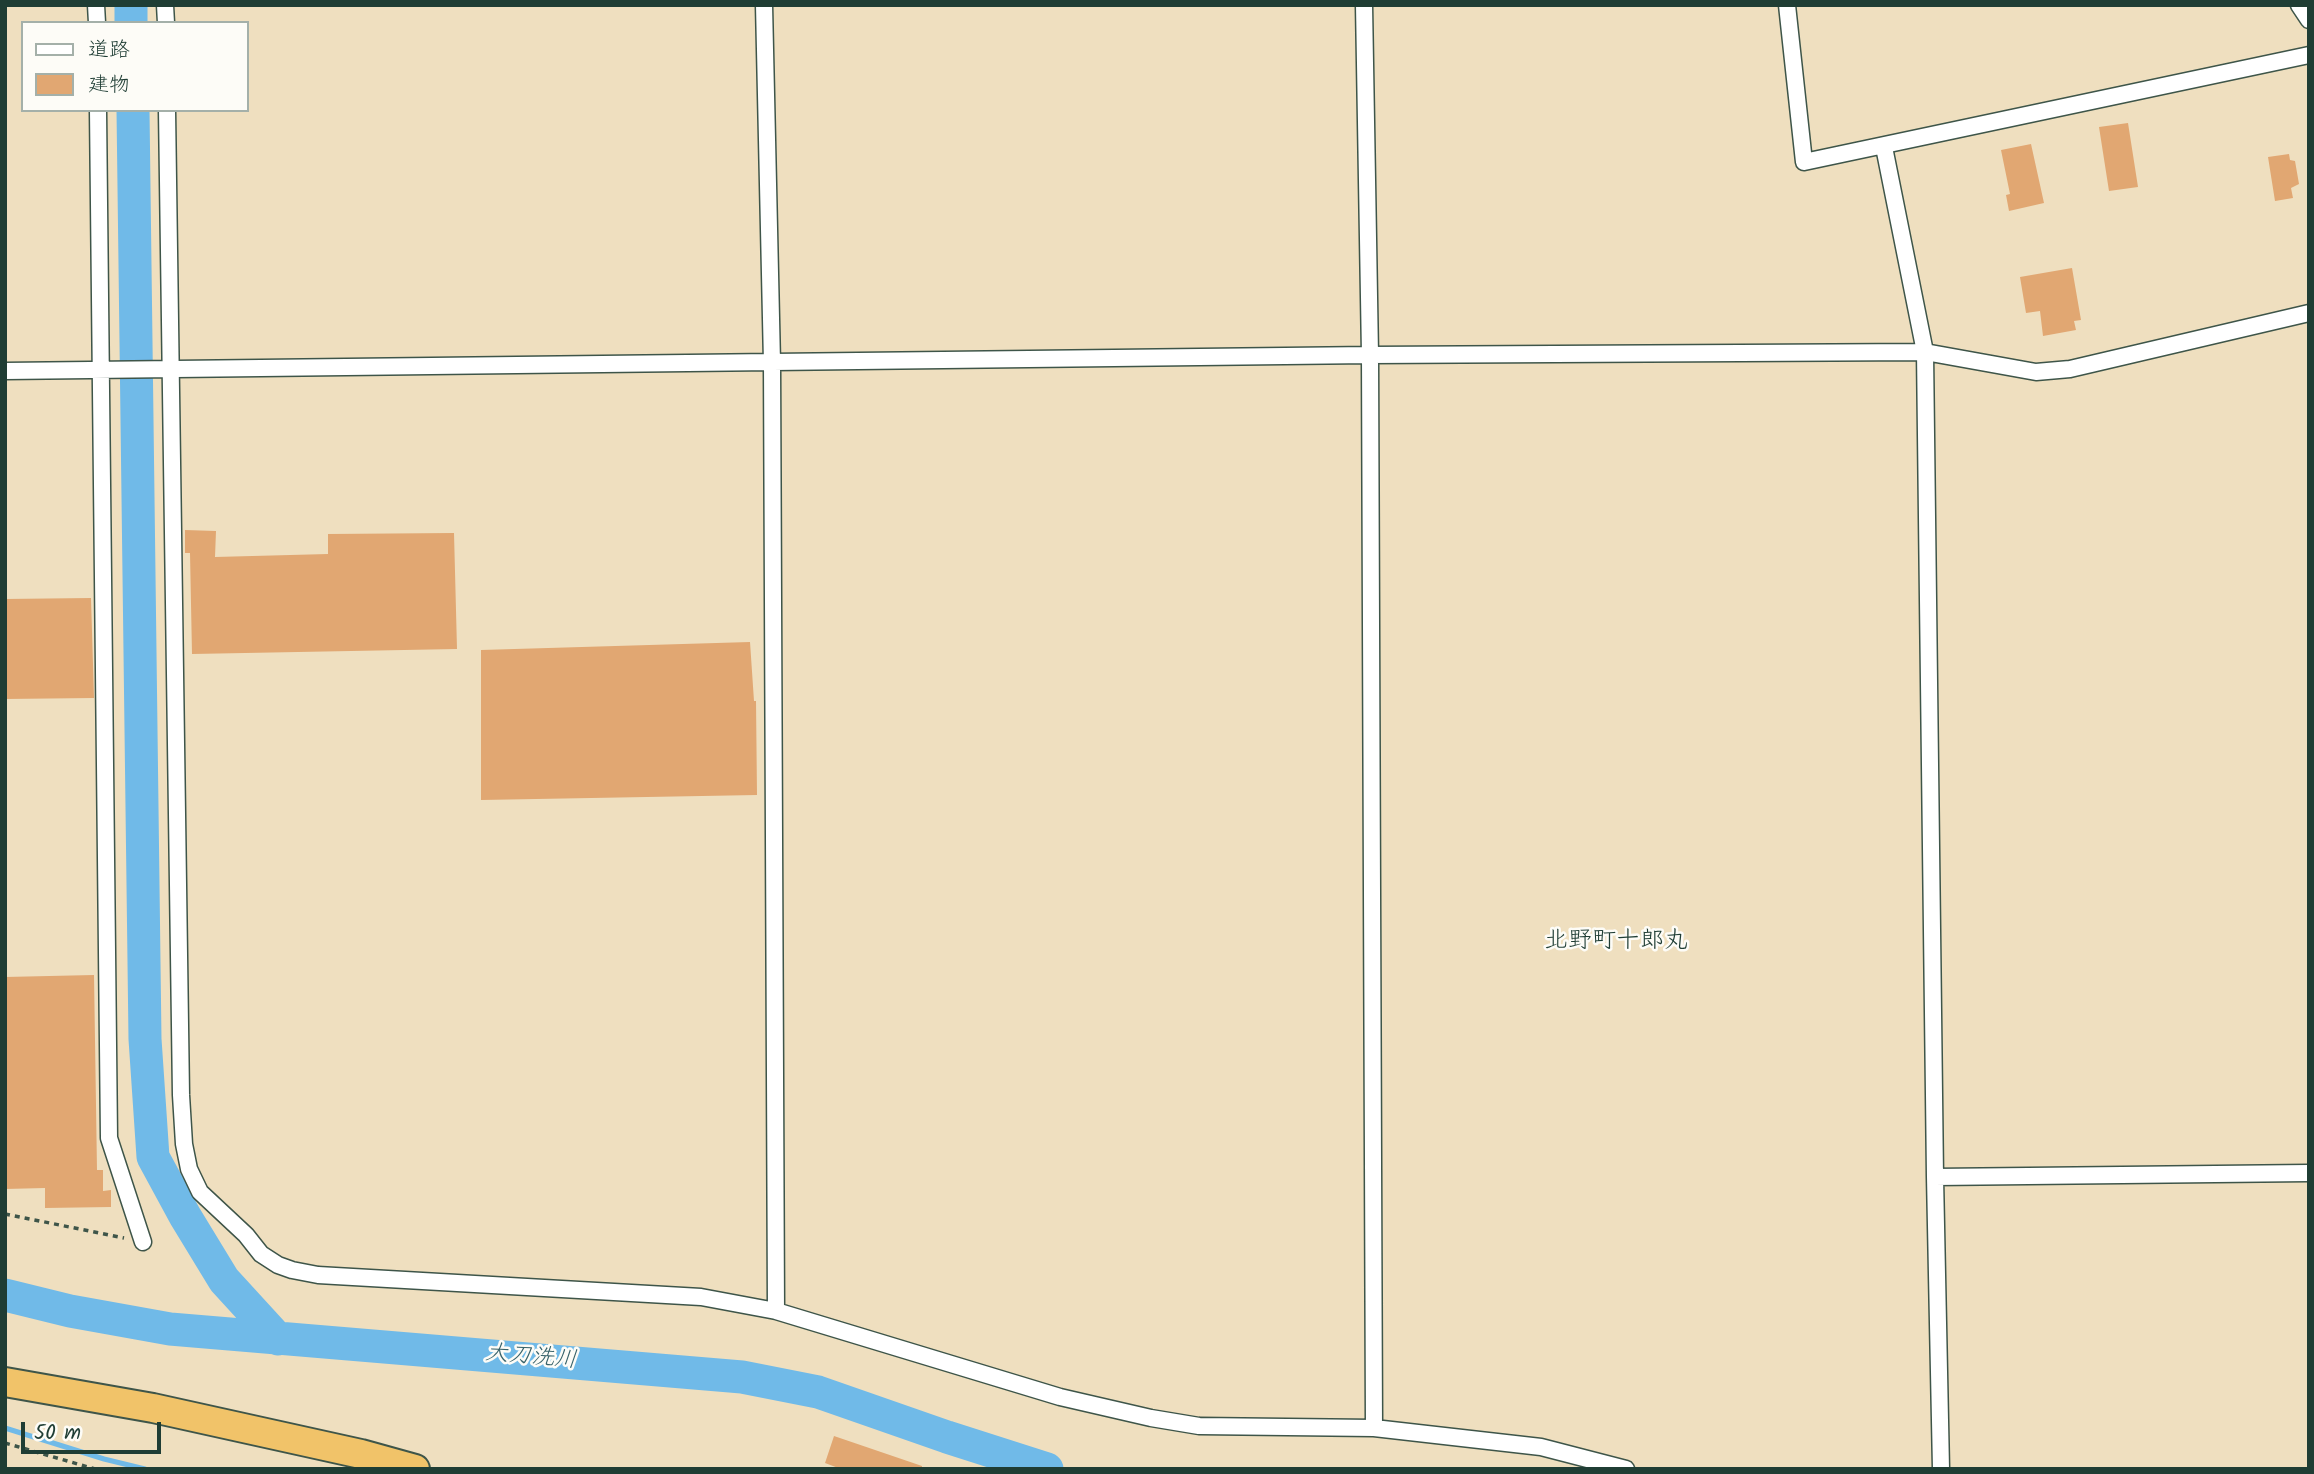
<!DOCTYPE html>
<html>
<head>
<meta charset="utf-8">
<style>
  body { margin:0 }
  #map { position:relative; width:2314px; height:1474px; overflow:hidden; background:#efdfbf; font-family:Kalam,"Klee One",sans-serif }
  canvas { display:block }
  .frame { position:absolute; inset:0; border:7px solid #1f3d34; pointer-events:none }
  .legend { position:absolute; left:21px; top:21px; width:228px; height:91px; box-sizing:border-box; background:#fdfcf7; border:2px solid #a4b0a9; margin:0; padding:9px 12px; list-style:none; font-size:21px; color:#1f3d34 }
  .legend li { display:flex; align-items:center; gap:14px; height:35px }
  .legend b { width:35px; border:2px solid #a4b0a9 }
  .scale { position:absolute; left:21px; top:1422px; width:140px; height:32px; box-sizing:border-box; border:4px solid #1f3d34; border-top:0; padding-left:9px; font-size:21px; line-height:24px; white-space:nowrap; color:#1f3d34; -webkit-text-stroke:5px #fdfcf7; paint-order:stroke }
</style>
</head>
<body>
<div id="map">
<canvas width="2314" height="1474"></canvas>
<div class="frame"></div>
<ul class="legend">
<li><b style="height:9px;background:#fff"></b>道路</li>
<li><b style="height:19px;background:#e1a772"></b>建物</li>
</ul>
<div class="scale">50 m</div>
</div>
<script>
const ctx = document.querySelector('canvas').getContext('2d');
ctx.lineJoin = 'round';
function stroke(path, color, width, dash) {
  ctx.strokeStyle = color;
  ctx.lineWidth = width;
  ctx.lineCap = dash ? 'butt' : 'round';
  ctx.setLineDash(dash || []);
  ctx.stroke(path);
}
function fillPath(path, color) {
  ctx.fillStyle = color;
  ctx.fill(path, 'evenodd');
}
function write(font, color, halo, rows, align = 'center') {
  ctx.font = font + ' Kalam,"Klee One",sans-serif';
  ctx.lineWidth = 5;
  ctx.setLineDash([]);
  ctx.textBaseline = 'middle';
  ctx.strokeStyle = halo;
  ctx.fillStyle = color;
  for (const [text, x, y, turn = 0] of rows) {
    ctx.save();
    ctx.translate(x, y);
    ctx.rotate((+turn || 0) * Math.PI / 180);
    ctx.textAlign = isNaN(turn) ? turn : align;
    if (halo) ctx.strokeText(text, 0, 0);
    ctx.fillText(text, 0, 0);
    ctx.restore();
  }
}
const stream = new Path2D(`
  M5,1428L104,1459L145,1469`);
const river = new Path2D(`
  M131,5V23
  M133,110L145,1039L153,1157L185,1216L224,1280L278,1339
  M5,1295L70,1311L170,1329L742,1377L818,1392L947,1437L1047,1469`);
const building = new Path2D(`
  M2128,123L2138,187L2109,191L2099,127Z
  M2031,144L2044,203L2009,211L2006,195L2010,194L2001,150Z
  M2289,154L2290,160L2295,161L2299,184L2291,188L2293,198L2275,201L2268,157Z
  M2072,268L2081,320L2074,321L2076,330L2043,336L2040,311L2026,313L2020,277Z
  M185,530L216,531L215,557L328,554V534L454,533L457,649L192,654L190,553H185Z
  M91,598L94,698L5,699V599Z
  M750,642L754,701H756L757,795L481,800V650Z
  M94,975L97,1170H103V1191L111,1190V1207L45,1208V1188L5,1189V977Z
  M834,1436L922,1466V1469H841L825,1463Z`);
const path = new Path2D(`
  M5,1214L124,1238
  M5,1443L95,1469`);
const street = new Path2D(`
  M96,5L97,23
  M165,5L166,23
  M764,5L772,363L776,1311
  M1364,5L1370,355L1374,1428
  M1787,5L1804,162L2309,55
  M2299,5L2309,20
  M98,110L109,1138L143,1242
  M167,110L181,1095L184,1144L189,1169L200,1192L246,1235L261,1254L278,1265L292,1270L318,1275L701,1297L776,1311L1060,1397L1151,1418L1199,1426L1374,1428L1541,1447L1626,1469
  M1884,147L1925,352L1935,1177L1941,1469
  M5,371L1370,355L1925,352L2036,372L2070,369L2309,313
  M1935,1177L2309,1173`);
const highway = new Path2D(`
  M5,1382L153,1408L361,1454L415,1469`);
const waterNames = [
  ["大刀洗川",531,1359,5]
];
const quarterNames = [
  ["北野町十郎丸",1616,943]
];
stroke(stream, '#70bae8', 5);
stroke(river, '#70bae8', 33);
fillPath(building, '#e1a772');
stroke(street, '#3e5549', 19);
stroke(highway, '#3e5549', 32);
stroke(path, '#3e5549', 3.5, [5, 5]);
stroke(street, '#fff', 16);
stroke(highway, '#f1c369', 28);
write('italic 23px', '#37626a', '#fdfcf7', waterNames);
write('24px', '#1f3d34', '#fdfcf7', quarterNames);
</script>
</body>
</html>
